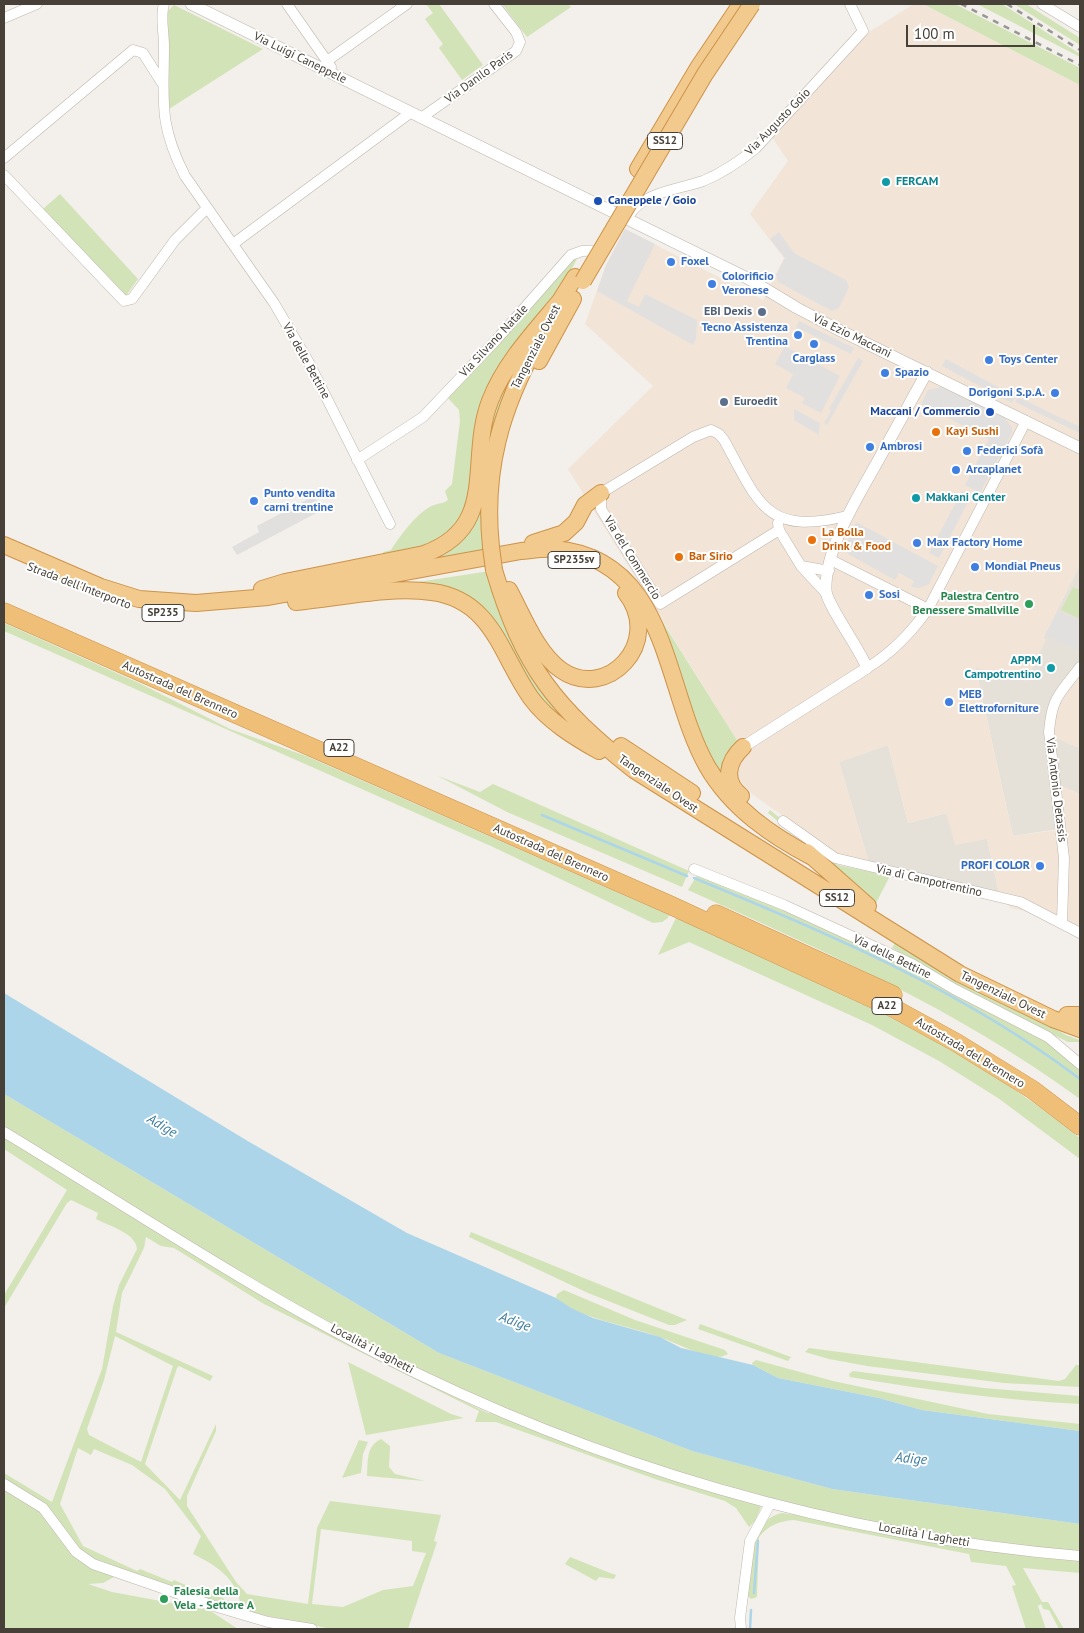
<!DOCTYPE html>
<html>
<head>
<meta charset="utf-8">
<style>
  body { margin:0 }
  #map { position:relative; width:1084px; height:1633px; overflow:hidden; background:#f3efea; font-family:"PT Sans",sans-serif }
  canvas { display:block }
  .frame { position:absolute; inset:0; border:5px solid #464038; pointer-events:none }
  .scale { position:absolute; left:906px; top:25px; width:129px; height:22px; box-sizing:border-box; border:2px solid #464038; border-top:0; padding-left:6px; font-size:15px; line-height:18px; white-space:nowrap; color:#464038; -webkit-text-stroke:4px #fff; paint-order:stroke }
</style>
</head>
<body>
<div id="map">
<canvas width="1084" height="1633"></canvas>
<div class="frame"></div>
<div class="scale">100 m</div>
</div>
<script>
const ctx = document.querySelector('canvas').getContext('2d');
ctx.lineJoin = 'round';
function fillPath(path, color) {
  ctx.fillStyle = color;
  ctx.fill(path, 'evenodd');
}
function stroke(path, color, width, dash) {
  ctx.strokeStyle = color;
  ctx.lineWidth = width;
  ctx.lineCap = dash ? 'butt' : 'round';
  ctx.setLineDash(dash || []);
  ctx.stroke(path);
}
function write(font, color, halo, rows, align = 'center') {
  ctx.font = font + ' "PT Sans",sans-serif';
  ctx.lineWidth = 4;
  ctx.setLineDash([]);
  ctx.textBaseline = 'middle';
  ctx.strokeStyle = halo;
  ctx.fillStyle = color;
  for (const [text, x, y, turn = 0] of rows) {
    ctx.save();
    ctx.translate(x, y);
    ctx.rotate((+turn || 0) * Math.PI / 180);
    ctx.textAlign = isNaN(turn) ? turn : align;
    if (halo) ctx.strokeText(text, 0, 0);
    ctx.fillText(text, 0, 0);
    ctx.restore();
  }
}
const residential = new Path2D(`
  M1080,565V671L1052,736L1080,748V794L1059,785L1065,828L1013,836L975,666L1001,678L1005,671L1046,640L1043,638Z
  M888,745L908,823L947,813L987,839L999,893L869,863L839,762Z`);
const commercial = new Path2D(`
  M914,4H923L1080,85V565L1043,638L1046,640L1026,681L1005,671L1001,678L975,667L1013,836L1065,829L1059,785L1080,794V937L1043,915L1010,908L999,893L987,839L955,845L946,813L908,823L888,745L839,762L869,863L838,855L752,794L740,781L737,773V769L745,753L568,469L653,386L585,324L606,265L625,229L763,300L784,258L750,214L788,161L772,137L864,35Z
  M1080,671V748L1052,737L1053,713Z`);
const green = new Path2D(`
  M426,4H439L483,65L462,80L439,48L443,44L425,19L433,13Z
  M502,4H568L571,7L527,37Z
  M923,4H955L1080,68V85Z
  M977,4H1002L1080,54V57Z
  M1014,4H1026L1080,38V45Z
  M174,5L263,49L169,109L168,11Z
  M60,194L138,279L126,296L122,295L43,209Z
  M579,255L569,274L506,364L471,504L445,540L384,557L383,552L391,550C400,536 418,511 434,505C439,503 443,504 448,500L445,491L452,484L460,421L459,410L447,397L571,258Z
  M521,360L506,394L487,551L332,576L459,539L495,400Z
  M490,571L577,727L549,711L484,612L398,585Z
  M1073,587L1080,590V619L1061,610Z
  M645,594L740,745L719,778Z
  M4,623L139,683L230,729L306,756L669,915L668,918L662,922L653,923L493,847L4,631Z
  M438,776L480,792L493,784L689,871L682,887L507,812Z
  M770,810L838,865L890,876L876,903L768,813Z
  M698,874L747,893L909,967L1039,1036L1080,1069V1099C959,1010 824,951 688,890Z
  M676,918C816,980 961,1041 1080,1138V1159L998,1098L939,1061L872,1025L689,942L658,955Z
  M896,941L1066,1035L1080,1040V1042H1068L977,997L892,948Z
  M4,1094L439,1353L692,1451L832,1489L1080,1524V1551L1003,1545L876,1524L767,1500L583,1441L456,1388L377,1350L308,1313L4,1129Z
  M4,1135L76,1179L90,1192L113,1202L243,1285H248L459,1399L488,1413L502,1414L756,1503L761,1507L755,1521L749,1527L736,1508L725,1501L655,1479L496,1422H475L479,1411L264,1304L174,1248L161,1246L146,1237L144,1248L122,1293L116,1332L213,1376L210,1381L179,1366L177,1368L145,1464L180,1500L216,1424V1431L187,1496V1506L236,1582L247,1594L308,1604L317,1528L330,1501L441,1515L434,1541L437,1542L408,1629H332L236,1610L126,1573L82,1555L64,1531L4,1481V1473L52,1502L102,1369L113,1306L119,1285L137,1249C136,1233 109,1226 96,1219L98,1213L71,1200L67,1203L4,1308V1295L67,1190L4,1149ZM115,1336L173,1366L141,1462L89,1435L87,1429L104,1380ZM78,1448L91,1455L94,1449L132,1465L165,1489L201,1536L193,1554C217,1566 237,1578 241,1607L208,1591L206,1594L174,1580L172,1582L140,1569L137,1571L83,1546L60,1504ZM321,1529L412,1541V1551L426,1553L413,1586L383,1590L343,1607L312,1604Z
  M471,1232L687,1320L675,1325H669L588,1293L469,1237Z
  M564,1290L635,1320L725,1350L728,1354C724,1356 721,1357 717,1357C694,1354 680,1344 659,1337C631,1326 576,1318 556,1298L557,1294Z
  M700,1324L791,1357L788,1361L698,1329Z
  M809,1348L1059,1381L1065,1379L1076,1365H1079L1080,1387L1004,1383L867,1366L829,1359L805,1352Z
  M756,1360L833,1381L988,1414L1080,1424V1431L922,1410L879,1398L778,1378L753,1365L752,1363Z
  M348,1362L451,1414L464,1418L366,1435Z
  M853,1371L984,1388L1080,1396V1404C1003,1400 927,1390 850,1377L849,1374Z
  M381,1439L390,1446L389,1467L395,1474L425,1481L367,1476C368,1461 366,1446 381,1439Z
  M359,1440L368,1442L363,1454L361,1473L342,1478Z
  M4,1486L42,1511L86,1564L114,1577L103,1583L88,1584L112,1592L209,1610L238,1629H4Z
  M782,1513L1080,1558V1573L1023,1568L1042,1602H1048L1064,1629H1059L1049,1610L1043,1609L1041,1604L1038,1606L1046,1629H1026L1012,1586L1016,1585L1006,1566L971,1562L969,1554L794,1520C779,1521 769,1525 759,1537L757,1597L751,1599L748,1596C751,1569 748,1520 782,1513Z
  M570,1557L610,1573L616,1575L614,1579L599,1577L596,1581L565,1564Z`);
const parking = new Path2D(`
  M625,229L655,244L627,301L639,307L645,294L697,320L696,339L693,345L597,291L606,265Z
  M779,232L794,253L846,280L849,287L839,308L832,311L778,282L776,275L785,258L770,239Z
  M799,321L854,348L851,354L796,327Z
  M785,346L840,376L821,413L802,403L805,398L786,388L793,374L775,364Z
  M858,358L863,361L827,425L824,423L831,411L829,409Z
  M946,359L1015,396L1012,403L942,366Z
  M941,387L1003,416L1012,427V433L980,493L965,485L989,439L921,404L928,390Z
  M1018,397L1080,427V433L1015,402Z
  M794,409L820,423L819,435L794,420Z
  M962,491L971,496L939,558L929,553Z
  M314,496L322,510L237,555L232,547L259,532L257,526Z
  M856,522L938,566L929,584L920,588L911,587L914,581L899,573L895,580L848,554L846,546Z
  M1058,611L1080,622V651L1045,636Z`);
const water = new Path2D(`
  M4,993L246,1140L407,1233L556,1298L571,1308L593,1318L660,1337L681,1348L753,1365L778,1378L879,1398L922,1410L1080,1431V1524L832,1489L692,1451L439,1353L4,1094Z`);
const stream = new Path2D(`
  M542,815L687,876
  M694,878C828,933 964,991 1080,1079
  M754,1593L758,1541
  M750,1629L751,1610`);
const minor = new Path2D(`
  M164,4C160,17 164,32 164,46C164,101 158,123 185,176L274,303L308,361L390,524
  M287,4L331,67
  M1042,4L1080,27
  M4,18L37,4
  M327,61L407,4
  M421,118L516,51L520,42L516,32L494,4
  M4,158L133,50L143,53L162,83
  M4,175L124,301L132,299L175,240L207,208
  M630,214C644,192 680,189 703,181C723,173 740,161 756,148L863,31L850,4
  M233,244L410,113
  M357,460L423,417L497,339L571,255L582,251L605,250
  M778,523L779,530L801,566L826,593
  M779,530L660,604L601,509V493L693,437L711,430L719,434L724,440C759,503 765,536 847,516
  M831,560L928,609
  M801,566L829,571
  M867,668C892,653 911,633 928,609L1026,421
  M783,821L835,858L1020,902L1080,933
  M694,869L784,905L912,964L954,989L1048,1037L1080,1064
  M1062,922L1064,858L1049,732C1052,696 1060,694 1080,667
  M4,1132C128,1207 249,1288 378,1354C595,1465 837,1536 1080,1556
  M4,1484L43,1508L76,1552L93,1564L214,1606L268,1622L312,1629
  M741,1629L740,1618L750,1541L770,1504`);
const tertiary = new Path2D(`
  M191,4L749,279L797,308L837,329L1080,448
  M743,747L867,668C860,649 827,605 826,591C824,549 859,495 879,459C895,430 911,401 927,372`);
const trunk = new Path2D(`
  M638,169L698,68L741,4
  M555,309L575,277
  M539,361L573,299
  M533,543L564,533L576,522L585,505L601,493
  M4,545L101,587L139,599L196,603L268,597L521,551C532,550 544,548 555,549C669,559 663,688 707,766C731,808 772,836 814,858
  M491,547C483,470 501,409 538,342
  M494,570C523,668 555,707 634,770L960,974L1053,1019L1080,1029
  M262,589L285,582L424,554C500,527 467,460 490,401C504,364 534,332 560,301
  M509,590C523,616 537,653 561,670C607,702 664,642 626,593
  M296,602C339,598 389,586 432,592C493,600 501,656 531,698C548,721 574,737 599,751
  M621,746L692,793
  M741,796C723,781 727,762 743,747
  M807,852L868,906
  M1067,1015H1080`);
const motorway = new Path2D(`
  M4,612L670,905L895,1009L957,1043L1033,1090L1080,1126
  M716,914L893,995`);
const rail = new Path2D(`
  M961,4L1080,65
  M1007,4L1080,50`);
const trunkBridge = new Path2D(`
  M583,281L705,74L752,4
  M491,547L494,570`);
const markers = [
  [886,182,5,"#0f9aa8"],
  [598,201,5,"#1a4fb4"],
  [671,262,5,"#3f7fe0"],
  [712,284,5,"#3f7fe0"],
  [762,312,5,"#5c6f8a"],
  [798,335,5,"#3f7fe0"],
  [814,344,5,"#3f7fe0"],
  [989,360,5,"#3f7fe0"],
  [885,373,5,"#3f7fe0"],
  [1055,393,5,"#3f7fe0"],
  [724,402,5,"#5c6f8a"],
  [990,412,5,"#1a4fb4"],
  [936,432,5,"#e8710a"],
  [870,447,5,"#3f7fe0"],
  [967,451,5,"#3f7fe0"],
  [956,470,5,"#3f7fe0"],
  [916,498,5,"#0f9aa8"],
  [254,501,5,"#3f7fe0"],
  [812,540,5,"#e8710a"],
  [917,543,5,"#3f7fe0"],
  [679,557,5,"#e8710a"],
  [975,567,5,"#3f7fe0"],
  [869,595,5,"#3f7fe0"],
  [1029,604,5,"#2e9e5b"],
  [1051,668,5,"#0f9aa8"],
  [949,702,5,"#3f7fe0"],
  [1040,866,5,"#3f7fe0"],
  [164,1599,5,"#2e9e5b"]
];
const shields = [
  [665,141,35],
  [574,560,52],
  [163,613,42],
  [339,748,30],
  [837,898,35],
  [887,1006,30]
];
const shieldNames = [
  ["SS12",665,141],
  ["SP235sv",574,560],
  ["SP235",163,613],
  ["A22",339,748],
  ["SS12",837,898],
  ["A22",887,1006]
];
const streetNames = [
  ["Via Luigi Caneppele",300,58,26],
  ["Via Danilo Paris",479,77,-36],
  ["Via Augusto Goio",778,122,-46],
  ["Via Ezio Maccani",852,336,26],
  ["Via Silvano Natale",494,341,-47],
  ["Tangenziale Ovest",536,347,-63],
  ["Via delle Bettine",306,361,61],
  ["Via del Commercio",632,558,58],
  ["Strada dell'Interporto",79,586,21],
  ["Autostrada del Brennero",180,690,24],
  ["Tangenziale Ovest",658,784,34],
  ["Via Antonio Detassis",1056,790,83],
  ["Autostrada del Brennero",551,853,24],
  ["Via di Campotrentino",929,881,13],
  ["Via delle Bettine",892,957,26],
  ["Tangenziale Ovest",1003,995,26],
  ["Autostrada del Brennero",970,1053,31],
  ["Località i Laghetti",372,1349,28],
  ["Località I Laghetti",924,1535,10]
];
const cultureNames = [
  ["FERCAM",896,182],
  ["Makkani Center",926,498],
  ["APPM",1041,661,"right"],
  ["Campotrentino",1041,675,"right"]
];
const transitNames = [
  ["Caneppele / Goio",608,201],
  ["Maccani / Commercio",980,412,"right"]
];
const shopNames = [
  ["Foxel",681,262],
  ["Colorificio",722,277],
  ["Veronese",722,291],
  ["Tecno Assistenza",788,328,"right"],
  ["Trentina",788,342,"right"],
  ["Carglass",814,359,"center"],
  ["Toys Center",999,360],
  ["Spazio",895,373],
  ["Dorigoni S.p.A.",1045,393,"right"],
  ["Ambrosi",880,447],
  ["Federici Sofà",977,451],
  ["Arcaplanet",966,470],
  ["Punto vendita",264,494],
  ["carni trentine",264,508],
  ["Max Factory Home",927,543],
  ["Mondial Pneus",985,567],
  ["Sosi",879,595],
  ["MEB",959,695],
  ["Elettroforniture",959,709],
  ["PROFI COLOR",1030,866,"right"]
];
const serviceNames = [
  ["EBI Dexis",752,312],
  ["Euroedit",734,402,"left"]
];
const foodNames = [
  ["Kayi Sushi",946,432],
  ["La Bolla",822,533],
  ["Drink & Food",822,547],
  ["Bar Sirio",689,557]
];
const leisureNames = [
  ["Palestra Centro",1019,597],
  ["Benessere Smallville",1019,611],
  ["Falesia della",174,1592,"left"],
  ["Vela - Settore A",174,1606,"left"]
];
const waterNames = [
  ["Adige",162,1126,31],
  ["Adige",515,1322,20],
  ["Adige",911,1459,5]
];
fillPath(residential, '#e6e1d8');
fillPath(commercial, '#f2e5d7');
fillPath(green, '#d2e3b7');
fillPath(parking, '#e2e0de');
fillPath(water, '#acd5e9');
stroke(stream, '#acd5e9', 2.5);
stroke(minor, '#beb6ad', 11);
stroke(tertiary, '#beb6ad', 12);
stroke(trunk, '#cd9349', 18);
stroke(motorway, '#cd9349', 19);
stroke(minor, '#fff', 10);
stroke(tertiary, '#fff', 11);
stroke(trunk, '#f2ca8d', 16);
stroke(motorway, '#efbf78', 18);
stroke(rail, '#979797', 2.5, [6, 6]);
stroke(trunkBridge, '#cd9349', 18, []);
stroke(trunkBridge, '#f2ca8d', 16);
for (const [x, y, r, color] of markers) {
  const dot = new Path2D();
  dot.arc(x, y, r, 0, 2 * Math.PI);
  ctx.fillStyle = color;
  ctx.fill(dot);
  stroke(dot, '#fff', 2);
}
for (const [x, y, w] of shields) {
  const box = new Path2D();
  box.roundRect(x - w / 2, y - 8.5, w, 17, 4);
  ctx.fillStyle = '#fff';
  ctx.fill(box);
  stroke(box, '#464038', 1);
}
write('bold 11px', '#464038', null, shieldNames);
write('12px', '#464038', '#fff', streetNames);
write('bold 12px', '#0d838f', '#fff', cultureNames, 'left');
write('bold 12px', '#164399', '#fff', transitNames, 'left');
write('bold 12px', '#366cbe', '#fff', shopNames, 'left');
write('bold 12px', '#4e5e75', '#fff', serviceNames, 'right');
write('bold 12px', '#c56008', '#fff', foodNames, 'left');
write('bold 12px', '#27864d', '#fff', leisureNames, 'right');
write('italic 14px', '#3a7ca0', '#fff', waterNames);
</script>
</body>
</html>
